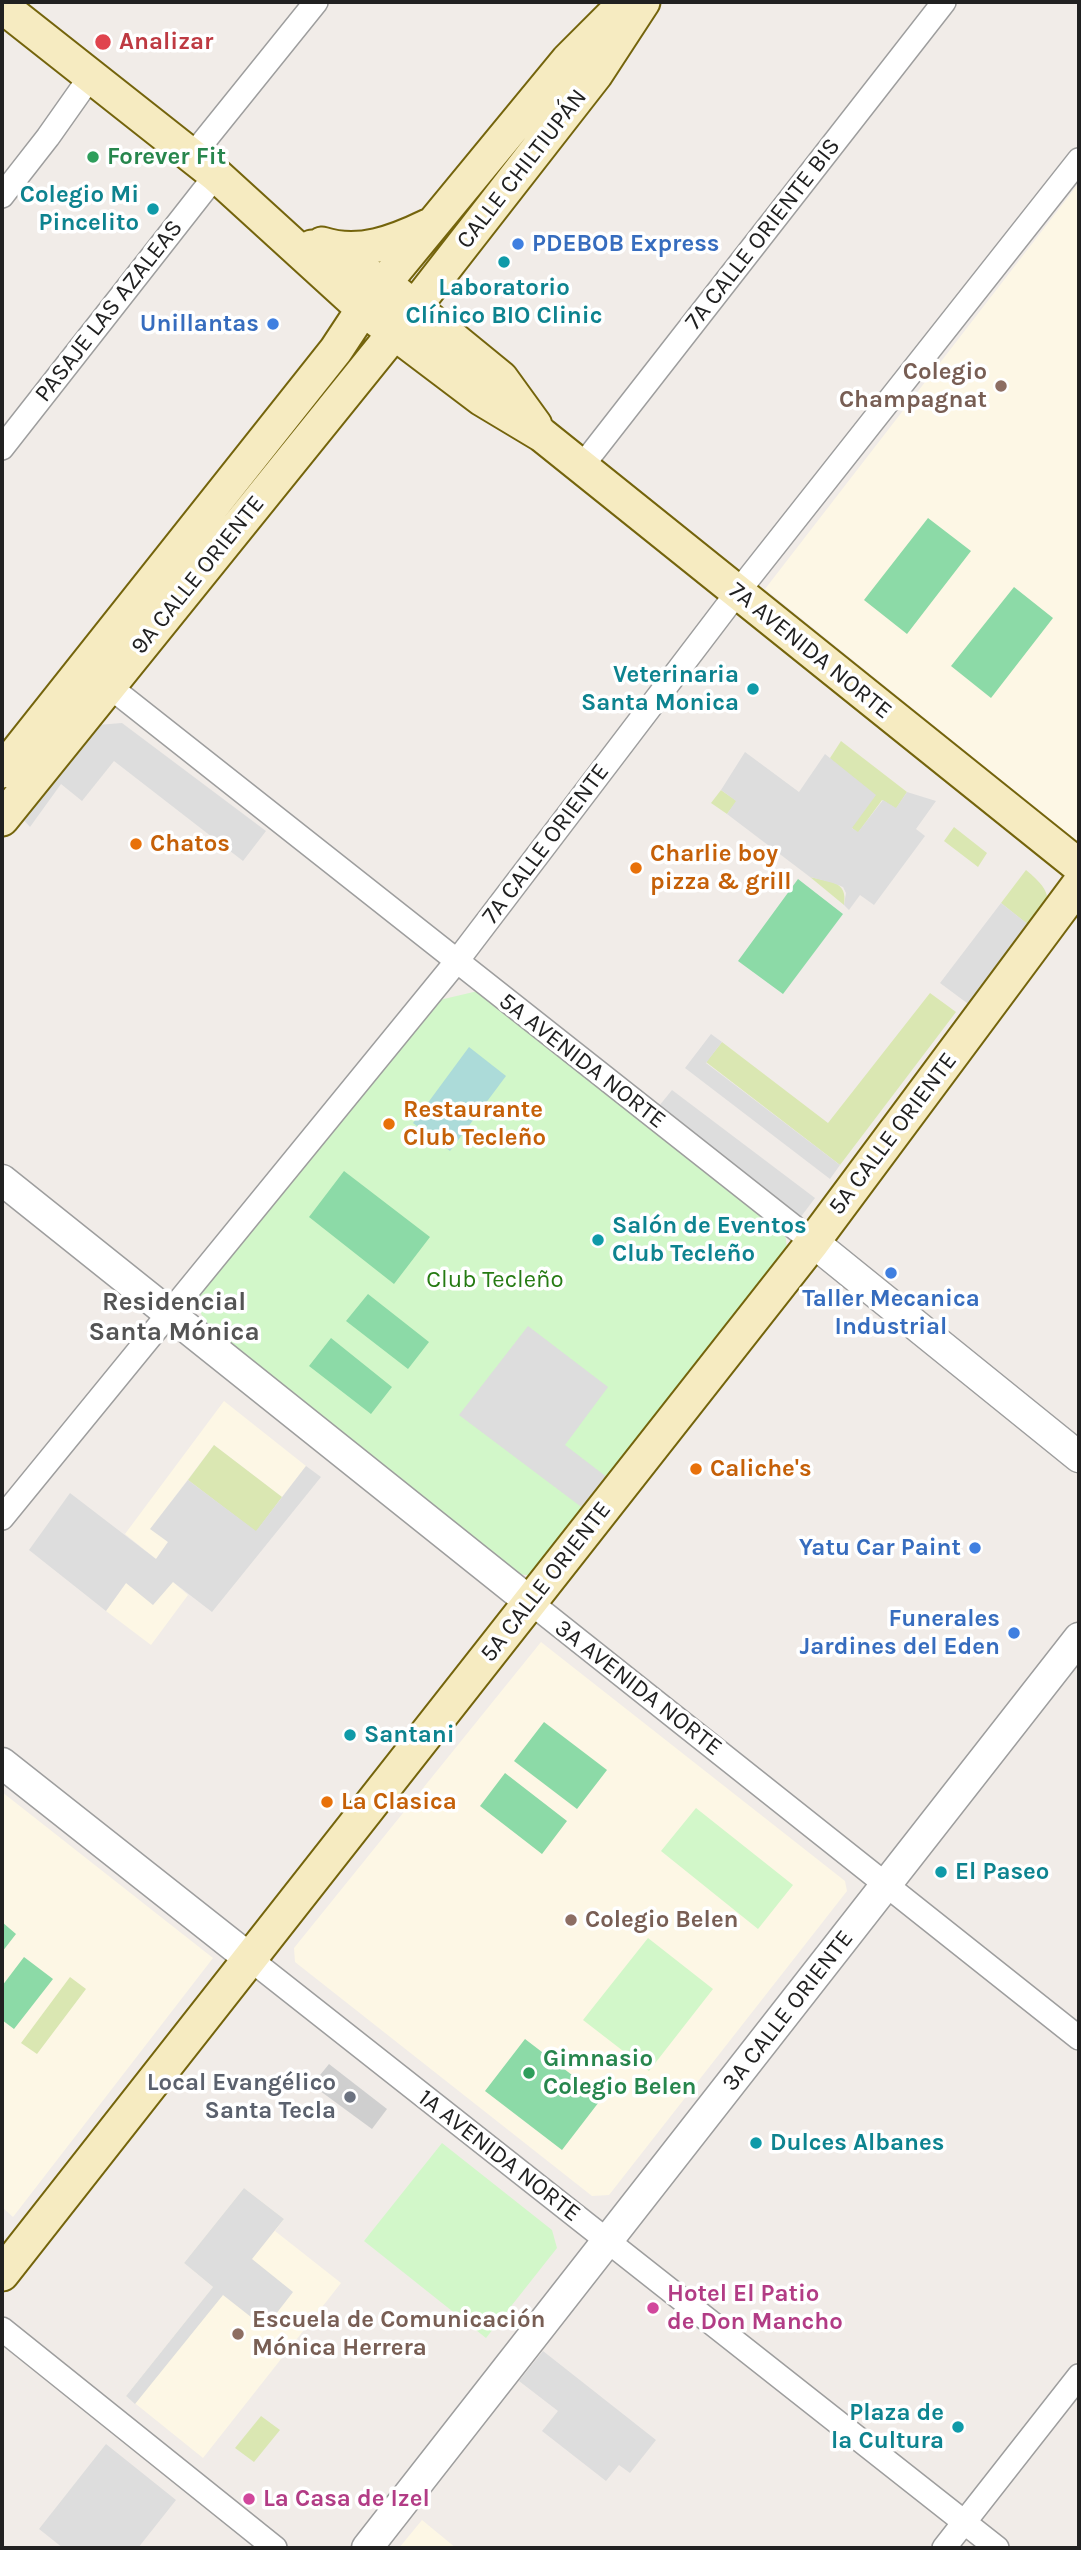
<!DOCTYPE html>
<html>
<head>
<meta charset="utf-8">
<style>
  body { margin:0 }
  #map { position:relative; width:1081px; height:2550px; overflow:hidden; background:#f1ece8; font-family:Karla,sans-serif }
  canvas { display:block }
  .frame { position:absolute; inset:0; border:4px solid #212121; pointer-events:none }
</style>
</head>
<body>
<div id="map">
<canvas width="1081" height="2550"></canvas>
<div class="frame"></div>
</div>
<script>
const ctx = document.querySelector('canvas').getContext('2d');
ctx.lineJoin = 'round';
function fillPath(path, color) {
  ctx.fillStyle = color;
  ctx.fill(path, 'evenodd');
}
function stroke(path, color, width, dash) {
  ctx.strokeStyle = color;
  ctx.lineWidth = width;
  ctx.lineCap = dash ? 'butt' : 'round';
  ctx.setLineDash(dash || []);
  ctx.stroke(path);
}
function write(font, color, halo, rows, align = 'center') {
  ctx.font = font + ' Karla,sans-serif';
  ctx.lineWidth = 7;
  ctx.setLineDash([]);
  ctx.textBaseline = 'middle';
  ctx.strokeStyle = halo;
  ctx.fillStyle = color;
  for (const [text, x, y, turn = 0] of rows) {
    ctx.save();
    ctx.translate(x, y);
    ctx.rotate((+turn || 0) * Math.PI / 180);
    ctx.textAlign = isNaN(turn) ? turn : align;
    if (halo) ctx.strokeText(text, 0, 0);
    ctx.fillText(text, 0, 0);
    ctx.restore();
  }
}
const education = new Path2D(`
  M1079,183V843L765,589Z
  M224,1401L306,1466L282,1497L214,1445L151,1528L168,1542L156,1559L125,1534Z
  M172,1581L188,1595L151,1645L106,1611L126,1583Z
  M541,1642L845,1881L847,1891L609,2195L592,2196L295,1962L294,1948Z
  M2,1792L213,1958L13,2217L2,2207Z
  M244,2188L284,2219L275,2231L341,2283L203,2458L126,2396L213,2287L184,2263Z
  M422,2520L456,2548H399Z`);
const religious = new Path2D(`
  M329,2064L387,2109L372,2129L312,2085Z`);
const grass = new Path2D(`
  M841,741L907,792L896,809L882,800L858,833L852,828L830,758Z
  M721,790L737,801L727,814L711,803Z
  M954,827L987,853L978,867L944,841Z
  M1026,870C1055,894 1050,900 1037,932L1001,903Z
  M810,877C829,882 848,880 844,905Z
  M930,993L956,1012L840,1165L706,1062L722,1042L828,1123Z
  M214,1445L282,1497L256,1532L188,1480Z
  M70,1977L86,1989L37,2054L21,2043Z
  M261,2416L280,2430L254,2462L235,2448Z`);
const park = new Path2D(`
  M482,990L785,1230L788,1260L545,1577L508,1573L208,1331L194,1296L431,1002Z
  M696,1808L793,1885L758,1929L661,1851Z
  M648,1938L713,1989L649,2071L583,2020Z
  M442,2143L552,2230L557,2248L486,2338L364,2241Z`);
const pitch = new Path2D(`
  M928,518L971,551L907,634L864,600Z
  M1014,587L1053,618L991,698L951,666Z
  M798,879L843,914L783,994L738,961Z
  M344,1171L430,1237L394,1284L309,1217Z
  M368,1294L429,1342L408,1369L346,1321Z
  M331,1338L392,1387L371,1414L309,1366Z
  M544,1722L607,1770L577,1809L514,1761Z
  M505,1773L567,1821L542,1854L480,1806Z
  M2,1922L16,1934L2,1952Z
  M24,1957L53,1979L14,2029L2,2020V1986Z
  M525,2039L602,2098L562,2150L485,2091Z`);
const parking = new Path2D(`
  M122,723L266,831L243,861L114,761L82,801L61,784L30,827L20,816L97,725Z
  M745,752L799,792L825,754L876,795L852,828L858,832L883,800L896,808L907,792L936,801L916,829L925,836L874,905L860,895L849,910L844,905L846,893L843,887L833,883L810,877L727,814L736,801L721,790Z
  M1001,903L1029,925L971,1006L940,983Z
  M711,1034L722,1042L706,1063L840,1165L830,1179L685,1068Z
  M672,1090L815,1198L800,1218L659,1106Z
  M528,1326L608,1387L565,1445L608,1478L584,1509L459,1415Z
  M306,1466L321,1477L212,1612L173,1582L153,1605L126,1583L106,1611L29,1550L70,1493L156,1559L168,1542L150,1529L188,1480L256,1531Z
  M244,2188L284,2219L252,2259L293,2292L265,2328L223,2295L135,2404L126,2396L213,2287L184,2263Z
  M543,2351L656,2440L630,2473L619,2465L606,2481L542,2431L558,2411L519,2381Z
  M106,2444L176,2500L138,2548H63L39,2529Z`);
const water = new Path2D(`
  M469,1047L506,1076L450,1151L413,1123Z`);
const minor = new Path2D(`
  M192,156L316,2
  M2,196L48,137L91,76
  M2,448L216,175
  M582,466L944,2
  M100,679L813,1242
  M2,1518L457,961L737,593L1079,160
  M530,1602L1079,2038
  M250,1959L997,2548
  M2,2329L275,2548
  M944,2548L1079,2376`);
const tertiary = new Path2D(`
  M2,1180L530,1602
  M813,1242L1079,1457
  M2,1763L250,1959
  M367,2548L1079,1638`);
const secondary = new Path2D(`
  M2,6L216,175L363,309L482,399L542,435L1079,866
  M322,244C359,256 395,242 428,226
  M312,247L384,283L414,307L501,378L535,425
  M2,771L336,350L363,309L568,60L626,2
  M2,819L395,332L596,74L643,2
  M2,2274L813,1242L1079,884`);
const markers = [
  [103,42,9,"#e0444e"],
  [93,157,7,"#2e9e5b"],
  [153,209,7,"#0f9aa8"],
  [518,244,7,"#3f7fe0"],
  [504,262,7,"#0f9aa8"],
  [273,324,7,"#3f7fe0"],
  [1001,386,7,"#8d6e63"],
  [753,689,7,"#0f9aa8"],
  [136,844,7,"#e8710a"],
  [636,868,7,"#e8710a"],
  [389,1124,7,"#e8710a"],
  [598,1240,7,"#0f9aa8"],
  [891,1273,7,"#3f7fe0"],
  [696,1469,7,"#e8710a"],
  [975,1548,7,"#3f7fe0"],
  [1014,1633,7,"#3f7fe0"],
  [350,1735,7,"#0f9aa8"],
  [327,1802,7,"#e8710a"],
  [941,1872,7,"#0f9aa8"],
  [571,1920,7,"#8d6e63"],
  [529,2073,7,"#2e9e5b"],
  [350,2097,7,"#6b7280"],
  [756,2143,7,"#0f9aa8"],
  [653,2308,7,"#d1479c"],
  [238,2334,7,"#8d6e63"],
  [958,2427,7,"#0f9aa8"],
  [249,2499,7,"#d1479c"]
];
const healthNames = [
  ["Analizar",119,42]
];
const leisureNames = [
  ["Forever Fit",107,157],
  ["Gimnasio",543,2059],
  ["Colegio Belen",543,2087]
];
const streetNames = [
  ["CALLE CHILTIUPÁN",522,169,-52],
  ["7A CALLE ORIENTE BIS",763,234,-52],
  ["PASAJE LAS AZALEAS",109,311,-52],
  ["9A CALLE ORIENTE",198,575,-51],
  ["7A AVENIDA NORTE",810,651,39],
  ["7A CALLE ORIENTE",546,844,-53],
  ["5A AVENIDA NORTE",582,1061,38],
  ["5A CALLE ORIENTE",893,1134,-53],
  ["5A CALLE ORIENTE",546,1582,-52],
  ["3A AVENIDA NORTE",638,1688,38],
  ["3A CALLE ORIENTE",788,2011,-52],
  ["1A AVENIDA NORTE",499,2156,38]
];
const cultureNames = [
  ["Colegio Mi",139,195,"right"],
  ["Pincelito",139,223,"right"],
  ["Laboratorio",504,288,"center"],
  ["Clínico BIO Clinic",504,316,"center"],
  ["Veterinaria",739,675,"right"],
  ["Santa Monica",739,703,"right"],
  ["Salón de Eventos",612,1226],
  ["Club Tecleño",612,1254],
  ["Santani",364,1735],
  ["El Paseo",955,1872],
  ["Dulces Albanes",770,2143],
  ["Plaza de",944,2413,"right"],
  ["la Cultura",944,2441,"right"]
];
const shopNames = [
  ["PDEBOB Express",532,244,"left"],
  ["Unillantas",259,324],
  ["Taller Mecanica",891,1299,"center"],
  ["Industrial",891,1327,"center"],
  ["Yatu Car Paint",961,1548],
  ["Funerales",1000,1619],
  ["Jardines del Eden",1000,1647]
];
const educationNames = [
  ["Colegio",987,372,"right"],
  ["Champagnat",987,400,"right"],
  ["Colegio Belen",585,1920],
  ["Escuela de Comunicación",252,2320],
  ["Mónica Herrera",252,2348]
];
const foodNames = [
  ["Chatos",150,844],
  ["Charlie boy",650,854],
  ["pizza & grill",650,882],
  ["Restaurante",403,1110],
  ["Club Tecleño",403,1138],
  ["Caliche's",710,1469],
  ["La Clasica",341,1802]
];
const parkNames = [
  ["Club Tecleño",495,1280]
];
const worshipNames = [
  ["Local Evangélico",336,2083],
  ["Santa Tecla",336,2111]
];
const hotelNames = [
  ["Hotel El Patio",667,2294],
  ["de Don Mancho",667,2322],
  ["La Casa de Izel",263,2499]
];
const neighbourhoodNames = [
  ["Residencial",174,1303],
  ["Santa Mónica",174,1333]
];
fillPath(education, '#fdf7e5');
fillPath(religious, '#cfcfcf');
fillPath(grass, '#dae7b2');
fillPath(park, '#d2f7c9');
fillPath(pitch, '#8cdaa7');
fillPath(parking, '#ddd');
fillPath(water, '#acdbd9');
stroke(minor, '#9e9e9e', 26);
stroke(tertiary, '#9e9e9e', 33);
stroke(secondary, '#74640c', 37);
stroke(minor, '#fff', 23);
stroke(tertiary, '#fff', 30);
stroke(secondary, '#f6ebc1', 33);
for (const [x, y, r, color] of markers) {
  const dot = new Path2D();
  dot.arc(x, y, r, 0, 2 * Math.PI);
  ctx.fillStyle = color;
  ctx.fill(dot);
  stroke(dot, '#fff', 2.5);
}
write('bold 24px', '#be3a42', '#fff', healthNames, 'left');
write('bold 24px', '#27864d', '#fff', leisureNames, 'left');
write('24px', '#212121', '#fff', streetNames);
write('bold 24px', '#0d838f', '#fff', cultureNames, 'left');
write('bold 24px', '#366cbe', '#fff', shopNames, 'right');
write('bold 24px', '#785e54', '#fff', educationNames, 'left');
write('bold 24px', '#c56008', '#fff', foodNames, 'left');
write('24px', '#267b13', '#fff', parkNames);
write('bold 24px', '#5b616d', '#fff', worshipNames, 'right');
write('bold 24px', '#b23c85', '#fff', hotelNames, 'left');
write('bold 26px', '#545454', '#fff', neighbourhoodNames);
</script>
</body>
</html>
